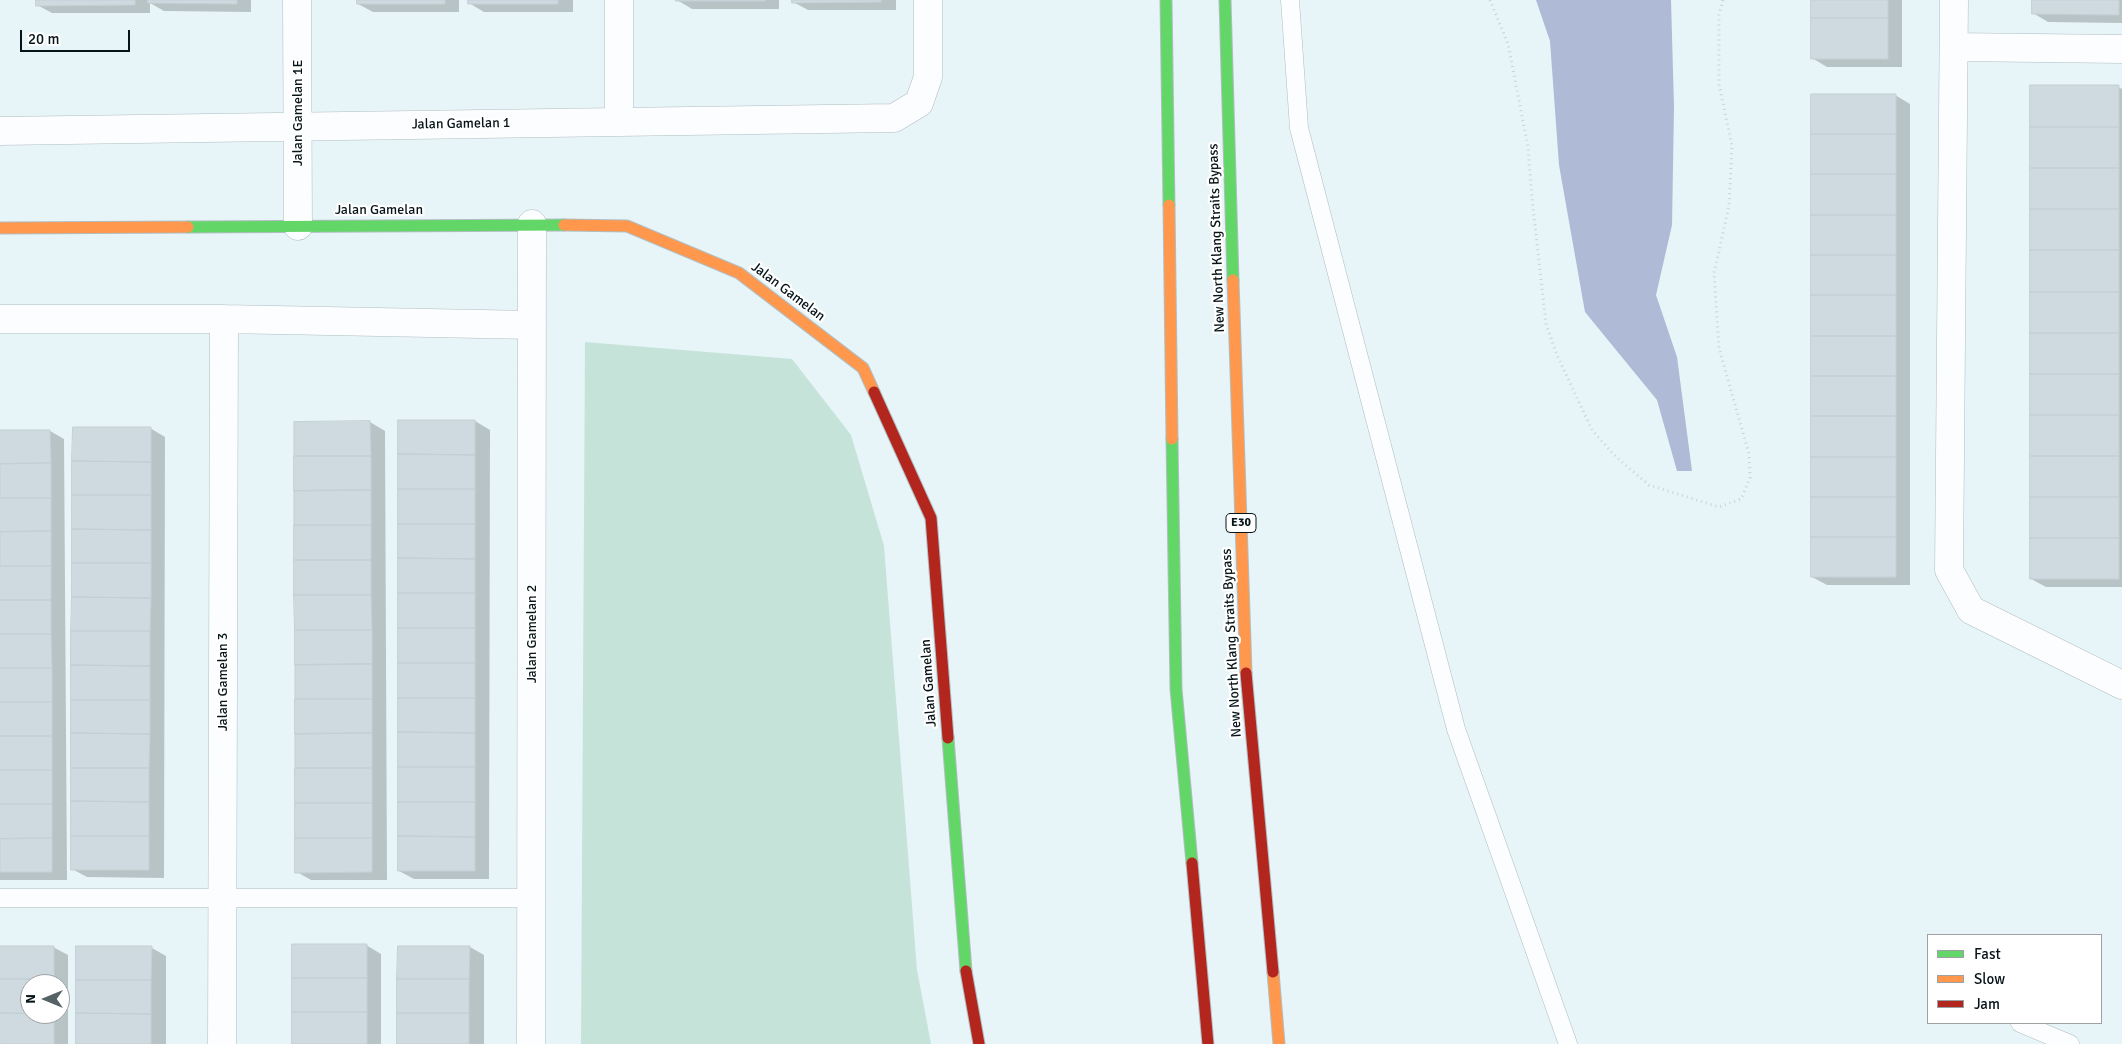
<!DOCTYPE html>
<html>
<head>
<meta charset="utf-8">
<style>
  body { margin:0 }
  #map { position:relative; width:2122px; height:1044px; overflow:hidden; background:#e7f4f8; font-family:Signika,sans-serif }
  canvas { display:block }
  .legend { position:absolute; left:1927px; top:934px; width:175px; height:90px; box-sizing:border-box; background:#fff; border:1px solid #9ca1a3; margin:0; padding:6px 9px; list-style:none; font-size:15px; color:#071519 }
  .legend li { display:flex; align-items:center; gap:10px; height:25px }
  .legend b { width:25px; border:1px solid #9ca1a3 }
  .north { position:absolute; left:20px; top:974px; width:50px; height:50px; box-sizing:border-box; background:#fff; border:1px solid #9ca1a3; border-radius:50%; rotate:270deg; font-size:14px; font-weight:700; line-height:20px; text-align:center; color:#071519 }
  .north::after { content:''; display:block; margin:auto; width:18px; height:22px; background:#556367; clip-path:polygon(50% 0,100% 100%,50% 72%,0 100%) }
  .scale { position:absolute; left:20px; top:30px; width:110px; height:22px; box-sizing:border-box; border:2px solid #071519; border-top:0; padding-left:6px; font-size:15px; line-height:18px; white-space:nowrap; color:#071519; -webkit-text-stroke:4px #fff; paint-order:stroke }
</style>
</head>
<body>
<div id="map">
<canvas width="2122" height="1044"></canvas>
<ul class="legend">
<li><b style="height:6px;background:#63d668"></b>Fast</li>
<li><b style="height:6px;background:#ff974d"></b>Slow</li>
<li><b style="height:6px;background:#b3261e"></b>Jam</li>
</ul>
<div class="north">N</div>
<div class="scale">20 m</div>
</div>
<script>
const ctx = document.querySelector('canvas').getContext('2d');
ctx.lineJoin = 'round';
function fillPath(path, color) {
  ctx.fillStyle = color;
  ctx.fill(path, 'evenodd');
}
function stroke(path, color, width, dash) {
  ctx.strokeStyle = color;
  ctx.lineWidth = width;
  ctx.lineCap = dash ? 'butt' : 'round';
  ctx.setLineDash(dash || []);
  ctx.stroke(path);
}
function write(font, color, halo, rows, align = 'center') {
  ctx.font = font + ' Signika,sans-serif';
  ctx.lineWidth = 4.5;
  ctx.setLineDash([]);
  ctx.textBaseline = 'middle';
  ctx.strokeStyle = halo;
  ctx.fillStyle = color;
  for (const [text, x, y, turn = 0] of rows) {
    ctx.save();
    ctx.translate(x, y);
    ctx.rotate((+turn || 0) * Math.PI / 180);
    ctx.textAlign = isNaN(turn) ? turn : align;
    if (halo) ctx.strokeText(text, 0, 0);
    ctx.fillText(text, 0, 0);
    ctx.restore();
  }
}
const green = new Path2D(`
  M585,342L792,359L851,435L884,546L917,970L931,1044H581Z`);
const water = new Path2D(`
  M1536,0H1671L1674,107L1672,225L1656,295L1677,357L1692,471H1677L1657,400L1585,312L1559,165L1550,41Z`);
const shadow = new Path2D(`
  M37,0H251V12L164,11L150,3V13H52L37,5Z
  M358,0H459V12H373L358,4Z
  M469,0H573V12H484L469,3Z
  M779,0V9H692L677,0Z
  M793,0H896V10H808L793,2Z
  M1812,0H1902V67H1827L1812,58Z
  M2033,0H2122V23L2048,22L2033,13Z
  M2118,87L2122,89V587H2046L2031,579Z
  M1895,95L1910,104V585H1827L1812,577Z
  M400,421H475L490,430L489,879H414L399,871Z
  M370,422L385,431L387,880H311L297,872L295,423Z
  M150,428L165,437L164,878L87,877L72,869Z
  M0,431H50L64,439L67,880H0Z
  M366,945L381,954V1044H294Z
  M0,947H53L68,955V1044H0ZM30,984H60V1014H30Z
  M470,947L484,955V1044H399Z
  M152,948L166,956V1044H77Z`);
const building = new Path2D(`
  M36,0H135V5L36,6Z
  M148,0H237V4L148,3Z
  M357,0H445V4H357Z
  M468,0H558V4H468Z
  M676,0H765V1H676Z
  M792,0H881V2L792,3Z
  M1811,0H1888V18H1811Z
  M2032,0H2119V15L2032,14Z
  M1811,18H1888V59H1811Z
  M2030,85H2119V127H2030Z
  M1811,94H1896V134H1811Z
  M2030,127H2119V168H2030Z
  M1811,134H1896V174H1811Z
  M2030,168H2119V209H2030Z
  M1811,174H1896V215H1811Z
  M2030,209H2119V250H2030Z
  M1811,215H1896V255H1811Z
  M2030,250H2119V292H2030Z
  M1811,255H1896V295H1811Z
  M2030,292H2119V333H2030Z
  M1811,295H1896V336H1811Z
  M2030,333H2119V374H2030Z
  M1811,336H1896V376H1811Z
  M2030,374H2119V415H2030Z
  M1811,376H1896V416H1811Z
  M2030,415H2119V456H2030Z
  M1811,416H1896V457H1811Z
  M398,420H475V455L398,454Z
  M370,421L371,456H294V422Z
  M73,427H151V462L72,461Z
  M0,430H50L51,463L0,464Z
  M398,454L475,455V489H398Z
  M294,456H371V490L294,491Z
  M2030,456H2119V497H2030Z
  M1811,457H1896V497H1811Z
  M72,461L151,462V495H72Z
  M51,463V498H0V464Z
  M398,489H475V524H398Z
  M371,490V525H294V491Z
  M72,495H151V530L72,529Z
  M1811,497H1896V537H1811Z
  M2030,497H2119V538H2030Z
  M0,498H51V531L0,532Z
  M398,524H475V559L398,558Z
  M294,525H371V560H294Z
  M72,529L151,530V563H72Z
  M51,531V566H0V532Z
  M1811,537H1896V577H1811Z
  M2030,538H2119V579H2030Z
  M398,558L475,559V593H398Z
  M294,560H371V595H294Z
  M72,563H151V598L72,597Z
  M0,566H51V600H0Z
  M398,593H475V628H398Z
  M294,595H371L372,630H295Z
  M72,597L151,598L150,631H71Z
  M0,600H51V634H0Z
  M398,628H475V663H398Z
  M295,630H372V664L295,665Z
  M71,631H150V666L71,665Z
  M0,634H51L52,668H0Z
  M398,663H475V698H398Z
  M372,664V699H295V665Z
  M71,665L150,666V700H71Z
  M0,668H52V702H0Z
  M398,698H475V733L398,732Z
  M295,699H372V733L295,734Z
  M71,700H150V734L71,733Z
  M0,702H52V736H0Z
  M398,732L475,733V767H398Z
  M71,733L150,734L149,768H71Z
  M372,733V768H295V734Z
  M0,736H52V770H0Z
  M398,767H475V802H398Z
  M71,768H149V802L71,801Z
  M295,768H372V803H295Z
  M0,770H52V804H0Z
  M71,801L149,802V836H71Z
  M398,802H475V837L398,836Z
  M295,803H372V838H295Z
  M0,804H52V838L0,839Z
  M71,836H149V870H71Z
  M398,836L475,837V871H398Z
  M52,838V872H0V839Z
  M295,838H372V872L295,873Z
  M292,944H367V978H292Z
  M0,946H54V979H0Z
  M76,946H152L151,980H76Z
  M398,946H470L469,979H397Z
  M292,978H367V1012H292Z
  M0,979H54V984H30V1013H0Z
  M397,979H469V1013H397Z
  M76,980H151V1014L76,1013Z
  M292,1012H367V1044H292Z
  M0,1013L54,1014V1044H0Z
  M76,1013L151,1014V1044H76Z
  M397,1013H469V1044H397Z`);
const path = new Path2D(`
  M1490,0L1508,44L1528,147L1532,199L1546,324L1557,355L1592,430L1616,457L1649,485L1719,507L1741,499L1750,478L1749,454L1719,348L1714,273L1729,206L1732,146L1719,84V15L1723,0`);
const lane = new Path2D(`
  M1290,0L1299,128L1456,729L1568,1044
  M0,898H532
  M2020,1023L2070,1044`);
const street = new Path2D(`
  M297,0L298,226
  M619,0V121
  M1954,0L1949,570L1971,610L2122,685
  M1954,47L2122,49
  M0,131L894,118L919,103L928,77V0
  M0,319H224L532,325
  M222,1044L224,319
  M531,1044L532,224`);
const fast = new Path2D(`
  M1166,0L1169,205
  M1225,0L1233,280
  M188,227L564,225
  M1172,439L1176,689L1192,863
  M948,738L966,971`);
const slow = new Path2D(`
  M1169,205L1172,439
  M564,225L627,226L739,273L863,368L874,392
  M0,228L188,227
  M1233,280L1246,673
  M1273,972L1279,1044`);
const jam = new Path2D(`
  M874,392L931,518L948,738
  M1246,673L1273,972
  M1192,863L1208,1044
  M966,971L979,1044`);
const shields = [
  [1241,523,30]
];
const shieldNames = [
  ["E30",1241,523]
];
const streetNames = [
  ["Jalan Gamelan 1E",298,113,-90],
  ["Jalan Gamelan 1",461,124,-1],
  ["Jalan Gamelan",379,210],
  ["New North Klang Straits Bypass",1217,238,-92],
  ["Jalan Gamelan",788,292,37],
  ["Jalan Gamelan 2",532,634,-90],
  ["New North Klang Straits Bypass",1232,643,-93],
  ["Jalan Gamelan 3",223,682,-90],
  ["Jalan Gamelan",929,683,-94]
];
fillPath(green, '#c5e3d8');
fillPath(water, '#aebad6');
fillPath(shadow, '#0003');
fillPath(building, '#cfdae0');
stroke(building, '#c4cfd5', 1);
stroke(lane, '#b1bec1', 19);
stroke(street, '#b1bec1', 29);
stroke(fast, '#b1bec1', 13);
stroke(slow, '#b1bec1', 13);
stroke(jam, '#b1bec1', 13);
stroke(path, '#cdd2d3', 3, [1, 4]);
stroke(lane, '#fbfdfe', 18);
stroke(street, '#fbfdfe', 28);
stroke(fast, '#63d668', 11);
stroke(slow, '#ff974d', 11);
stroke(jam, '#b3261e', 11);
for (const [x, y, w] of shields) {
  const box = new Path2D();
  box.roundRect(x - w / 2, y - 9.5, w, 19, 4);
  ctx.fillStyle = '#fff';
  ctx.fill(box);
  stroke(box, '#071519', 1);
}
write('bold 12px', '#071519', null, shieldNames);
write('14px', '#071519', '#fff', streetNames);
</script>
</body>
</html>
